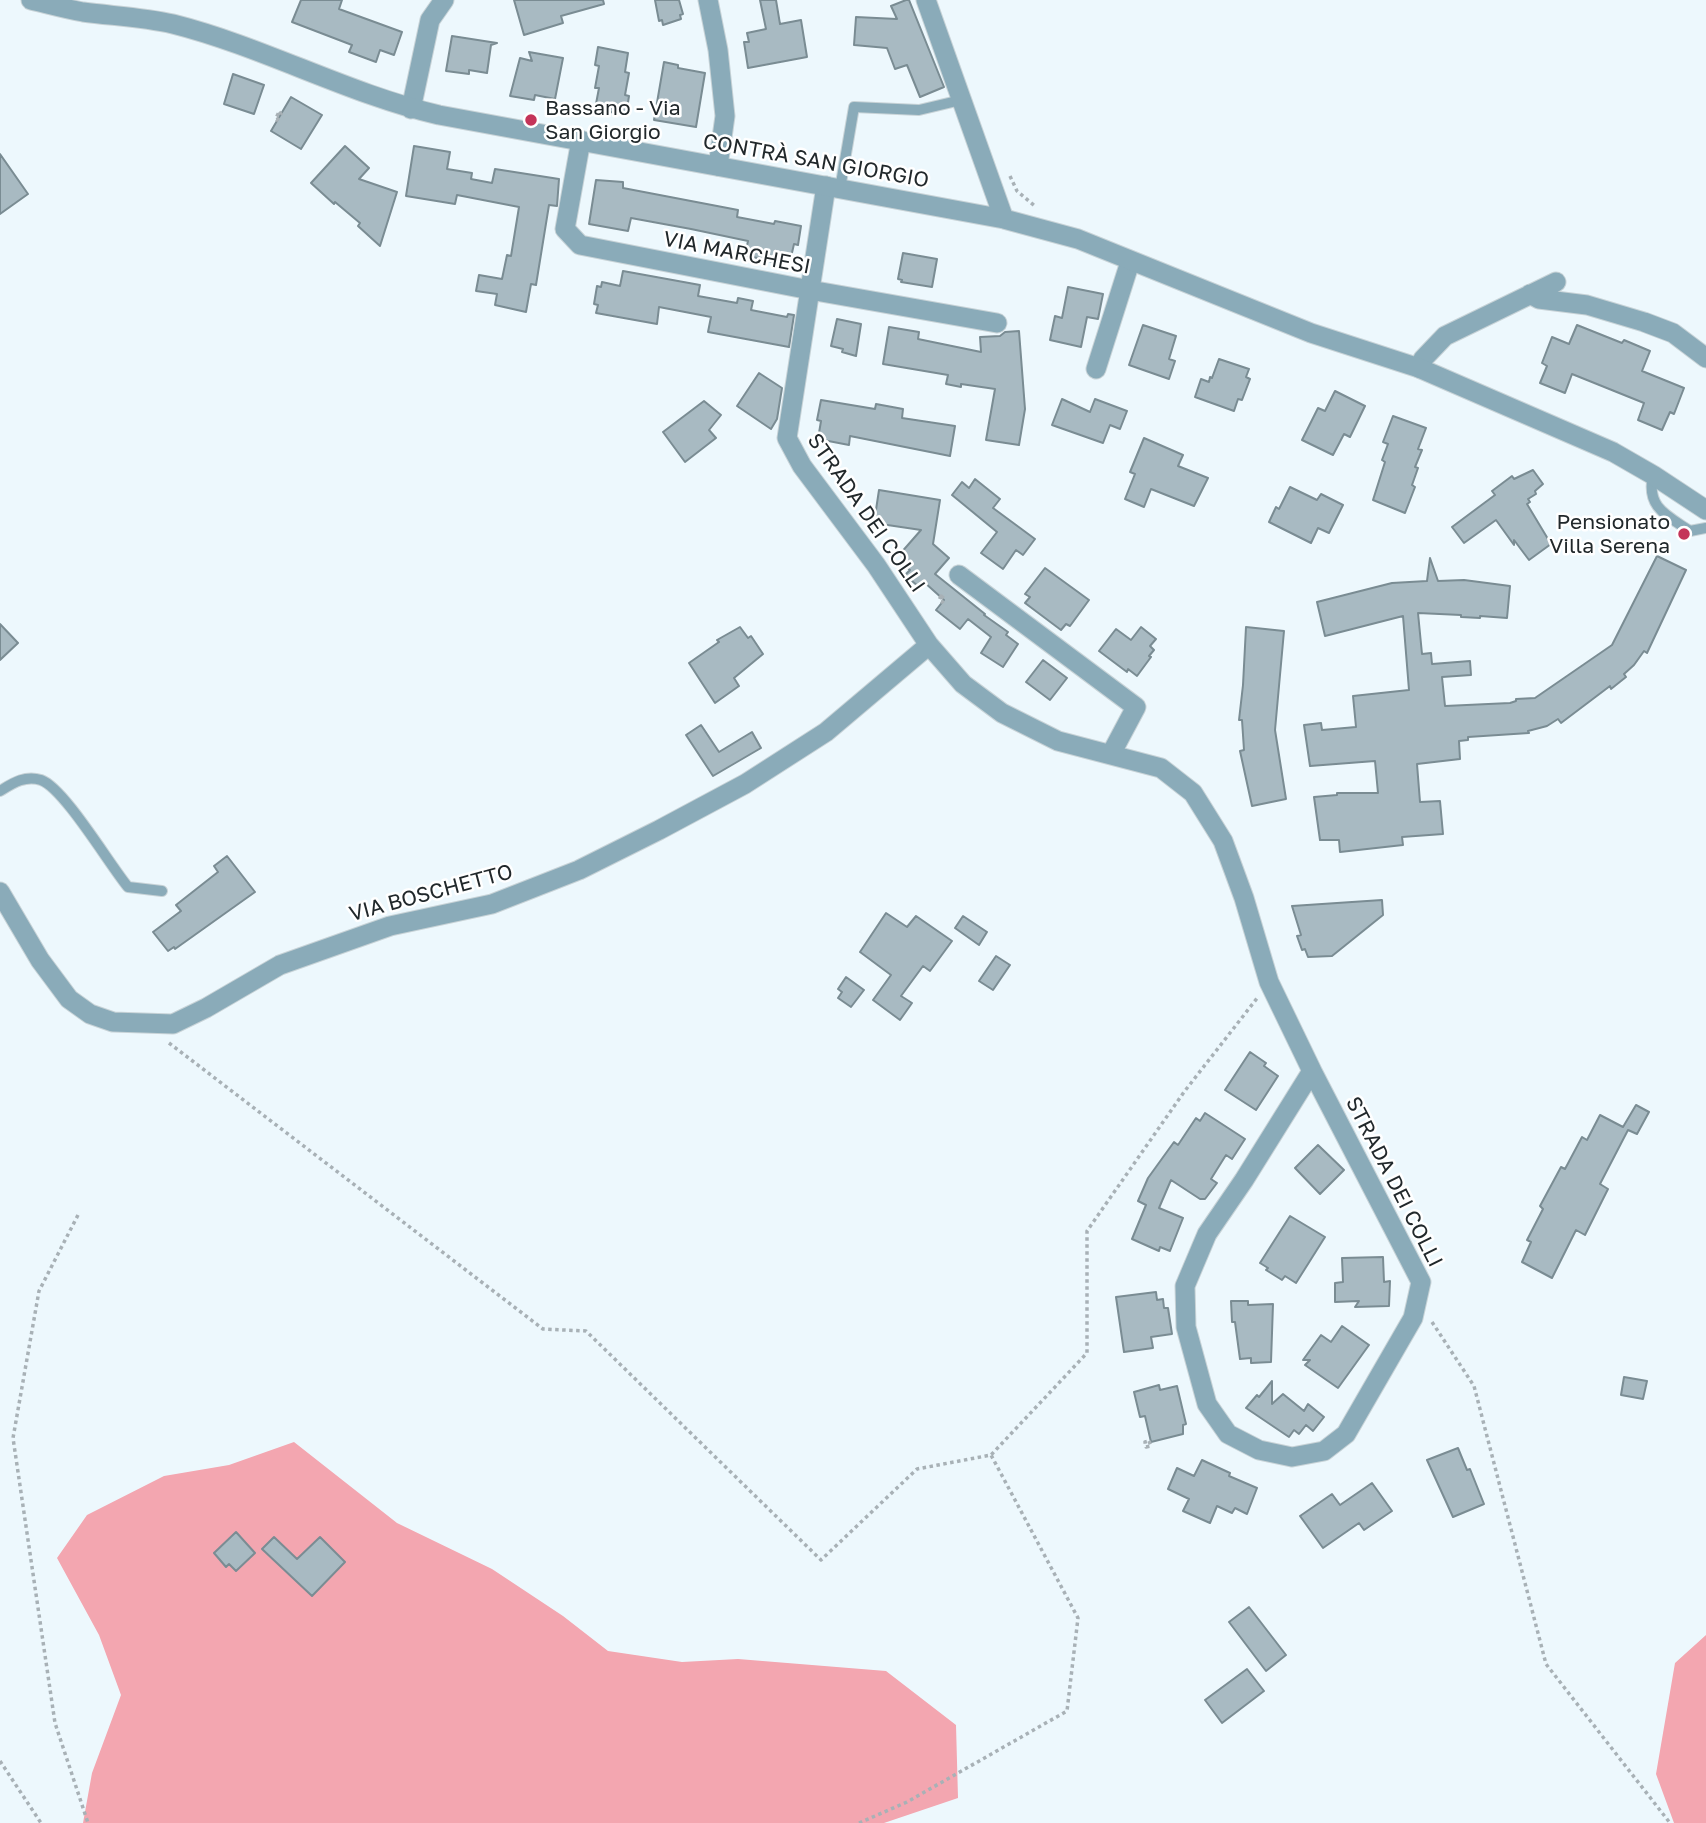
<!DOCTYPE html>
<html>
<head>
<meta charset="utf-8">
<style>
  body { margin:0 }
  canvas { display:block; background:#edf8fd }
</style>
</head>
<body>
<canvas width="1706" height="1823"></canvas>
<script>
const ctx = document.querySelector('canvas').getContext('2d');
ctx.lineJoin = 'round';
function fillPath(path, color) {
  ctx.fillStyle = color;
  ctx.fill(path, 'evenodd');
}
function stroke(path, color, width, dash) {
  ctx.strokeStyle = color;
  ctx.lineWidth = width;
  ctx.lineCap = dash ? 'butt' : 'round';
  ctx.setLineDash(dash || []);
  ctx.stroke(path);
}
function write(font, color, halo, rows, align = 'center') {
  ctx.font = font + ' "Golos Text",sans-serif';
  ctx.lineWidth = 5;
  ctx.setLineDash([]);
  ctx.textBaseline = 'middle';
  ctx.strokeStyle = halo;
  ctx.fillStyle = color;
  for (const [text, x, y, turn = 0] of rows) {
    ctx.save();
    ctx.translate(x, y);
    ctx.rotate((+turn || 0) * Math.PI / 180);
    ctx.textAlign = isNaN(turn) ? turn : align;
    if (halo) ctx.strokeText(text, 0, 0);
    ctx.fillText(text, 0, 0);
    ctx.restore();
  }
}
const forest = new Path2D(`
  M294,1442L397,1523L492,1569L563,1616L608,1651L682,1662L738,1659L886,1671L956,1725L958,1798L884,1823H83L92,1773L121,1695L99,1635L57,1558L87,1515L164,1476L229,1465Z
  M1706,1635V1823H1674L1656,1774L1675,1663Z`);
const building = new Path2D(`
  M301,0H342L339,9L402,32L394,55L380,50L376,62L349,52L352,45L292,22Z
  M514,0H603L604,4L561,16L563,23L524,35Z
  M655,0H679L683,14L680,15L681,19L663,25L662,20L659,21Z
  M760,0H776L780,24L801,20L807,57L748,68L744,42H749L747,33L766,29Z
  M906,0H909L944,87L920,97L907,65L895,69L887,48L854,45L856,17L897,19L891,6Z
  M452,36L497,43L491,45L487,73L469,70V74L446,71Z
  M598,47L628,53L625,72L629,73L625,95L629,96L626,115L595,109L599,88H595L599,66L595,65Z
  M529,52L563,58L555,99L535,95L534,100L510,96L520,58L532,61Z
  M664,62L678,65V68L705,73L696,127L654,120Z
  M233,74L264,85L254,114L224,104Z
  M291,97L322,115L301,149L271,131Z
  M345,146L369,168L359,179L397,192L380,246L358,226L360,223L335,202L334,204L311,183Z
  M414,146L450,152L447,169L472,173L471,179L492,183L495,169L559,179L557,206L549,205L536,285L531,284L526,312L495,305L497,294L476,291L479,275L502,279L507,255L511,256L519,207L457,195L455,204L406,196Z
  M0,154L28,194L0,214Z
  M596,180L623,182V188L738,210L737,217L774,224L775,221L801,226L798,245L794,244L789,266L745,255L748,241L691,229L631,218L628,231L589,224Z
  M903,253L937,259L932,287L901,282L902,280L898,279Z
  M623,271L700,285L698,296L737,303L738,298L753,301L751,310L787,317L788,314L794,315L789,347L708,332L711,317L659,307L657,324L596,313L598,305L594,304L597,286L601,287L602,282L620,286Z
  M1068,287L1103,294L1098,319L1087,317L1081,347L1050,340L1055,316L1062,318Z
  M837,319L861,324L856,356L842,352L843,349L831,346Z
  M1143,325L1176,336L1169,359L1175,361L1169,379L1129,365Z
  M1577,325L1622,343L1624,340L1650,351L1642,371L1684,388L1674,414L1670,412L1662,430L1638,420L1644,403L1572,374L1565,393L1540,383L1547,366L1542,363L1552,337L1569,344Z
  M889,327L919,332L918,339L981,352L980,337L1000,336L1005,332L1019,331L1025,409L1019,445L986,440L995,389L961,384V387L946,384L948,375L883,364Z
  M1219,359L1249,369L1246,377L1250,379L1242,400L1238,399L1234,411L1195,397L1201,379L1209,382L1210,377L1212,378Z
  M759,373L782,388L777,419L771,429L737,406Z
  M1335,391L1365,406L1350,437L1344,434L1333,455L1302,440L1318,408L1325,411Z
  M1062,399L1090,412L1095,399L1127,411L1120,429L1110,425L1103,443L1052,425Z
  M821,400L875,409L876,404L903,409L902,418L955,426L950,456L850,436L849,445L818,439L821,421L817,420Z
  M704,401L721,415L709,430L716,438L685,462L663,432Z
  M1393,416L1426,428L1418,449L1422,450L1415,467L1418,468L1412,485L1415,487L1405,513L1373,500L1385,462L1382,460L1388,444L1383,442Z
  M1144,438L1183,455L1178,466L1208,478L1194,506L1151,489L1144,507L1125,499L1135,474L1130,472Z
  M1533,470L1543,484L1535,491L1536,494L1528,499L1530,502L1527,504L1551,544L1529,560L1514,540V545L1496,520L1464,543L1452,527L1495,495L1492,491L1512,476L1514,479Z
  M975,479L1000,499L993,508L1035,539L1023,555L1016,550L1003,569L981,553L997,532L952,495L962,482L969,488Z
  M1290,487L1317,500L1321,494L1343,505L1329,533L1318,528L1311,543L1269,522L1276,507L1279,509Z
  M879,490L940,500L933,544L949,558L935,574L985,614L984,615L1008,632L1006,635L1018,644L1003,667L981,653L991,637L968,619L960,629L936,610L944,600L924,582L919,587L905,575L910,570L901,563L904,558L900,554L921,530L874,523Z
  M1657,556L1686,570L1647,653L1644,651L1634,665L1624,674L1626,677L1611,689L1610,686L1561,723L1558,719L1547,726L1528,731L1529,733L1468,737V740L1459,741L1460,759L1417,764L1420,802L1440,801L1443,834L1402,837L1403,845L1340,852L1339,840H1320L1314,797L1337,795V793H1378L1375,761L1310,766L1304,725L1321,723L1322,730L1356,727L1353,696L1409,690L1403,616L1325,636L1317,602L1392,583L1427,581L1430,558L1438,581L1464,580L1510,586L1507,618L1480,616V618L1461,617V615L1418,613L1422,654L1431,653L1432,664L1470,661L1471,675L1442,677L1445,706L1510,703L1516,701V699L1535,698L1612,645Z
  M1045,568L1089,600L1070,626L1066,624L1061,630L1025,603L1030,597L1025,594Z
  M0,624L18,643L0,660Z
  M740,627L748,638L751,636L763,654L734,678L739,686L715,703L689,663L719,642L717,640Z
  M1141,627L1156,639L1150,646L1154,650L1149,656L1151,657L1137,676L1128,669L1127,672L1099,651L1116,629L1131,640Z
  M1246,627L1284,631L1275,730L1286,799L1252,806L1240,751L1244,750L1242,720H1239L1243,685Z
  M1043,660L1067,678L1050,700L1026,682Z
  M701,725L719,752L752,732L761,748L713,776L686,735Z
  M227,856L255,892L175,949L174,947L168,951L153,932L181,911L176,905L218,872L214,866Z
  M1382,900L1383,915L1332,956L1308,957L1305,949L1302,950L1297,936L1301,935L1292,906Z
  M886,913L907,927L916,916L952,941L930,971L923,966L901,996L912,1003L900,1020L873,1000L891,975L860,952Z
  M963,916L987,932L979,945L955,928Z
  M996,956L1010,965L993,990L979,981Z
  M846,977L864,990L851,1007L838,998L842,992L838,989Z
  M1250,1052L1266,1063L1264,1066L1278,1076L1256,1110L1225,1090Z
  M1636,1105L1649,1112L1637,1134L1628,1130L1600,1184L1608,1189L1585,1235L1576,1230L1552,1278L1522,1262L1531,1242L1527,1240L1543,1209L1540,1206L1561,1167L1565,1169L1582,1137L1587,1140L1600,1115L1623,1127Z
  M1205,1113L1245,1139L1232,1159L1226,1155L1211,1179L1217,1183L1205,1199H1200L1171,1180L1159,1208L1183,1218L1170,1251L1160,1247L1159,1251L1132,1239L1146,1205L1138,1201L1148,1178L1174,1142L1178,1145L1196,1118L1200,1121Z
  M1318,1145L1344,1170L1320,1194L1295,1168Z
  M1290,1216L1325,1237L1296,1283L1285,1276L1282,1280L1266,1270L1268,1268L1260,1263Z
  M1383,1257L1384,1282L1390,1281L1389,1306L1355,1307L1359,1301L1335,1302V1283L1343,1282L1342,1258Z
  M1156,1292L1157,1300L1163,1299L1164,1308H1168L1172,1334L1151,1337L1153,1348L1124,1352L1116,1297Z
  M1231,1301H1248V1305L1273,1304L1271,1362L1251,1363V1358L1240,1359L1235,1322H1232Z
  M1342,1326L1369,1345L1338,1388L1305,1365L1310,1360H1303L1321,1335L1331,1342Z
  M1624,1377L1647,1381L1643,1399L1621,1395Z
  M1272,1381V1404L1283,1394L1304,1411L1308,1404L1324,1417L1313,1431L1306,1425L1299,1434L1294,1430L1289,1437L1246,1408L1257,1395L1259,1397Z
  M1159,1385L1160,1390L1177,1386L1186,1424L1183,1425V1434L1151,1442L1145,1416L1140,1417L1134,1392Z
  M1458,1448L1467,1470L1470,1469L1484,1504L1453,1517L1427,1460Z
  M1202,1460L1230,1473L1229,1476L1257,1488L1247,1514L1235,1508L1232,1513L1217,1506L1210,1523L1183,1511L1189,1499L1168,1489L1177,1468L1194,1476Z
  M1372,1483L1392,1511L1364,1530L1359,1523L1323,1548L1300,1516L1332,1494L1340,1505Z
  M236,1532L255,1553L236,1571L229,1564L226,1567L214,1553Z
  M274,1537L297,1559L320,1537L345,1562L312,1596L262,1549Z
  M1249,1607L1286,1655L1266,1671L1229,1622Z
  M1247,1669L1264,1691L1222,1723L1205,1700Z`);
const path = new Path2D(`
  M279,112L281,114L277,120L276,118Z
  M1010,176L1017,191L1036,207
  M941,596L945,599L942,602L939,600Z
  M169,1043L543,1329L586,1331L821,1560L917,1469L991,1455L1087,1353V1231L1184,1092L1258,997
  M78,1215L39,1291L13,1438L55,1723L88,1823
  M1432,1322L1474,1386L1546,1664L1670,1823
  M1149,1441L1151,1446L1146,1447L1145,1442Z
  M0,1761L41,1823
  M859,1823L907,1802L1067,1711L1078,1618L991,1455`);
const service = new Path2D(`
  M840,189L854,107L919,110L961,100
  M1653,475C1646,507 1666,515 1690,531L1706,528
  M0,791C13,783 25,775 41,780C64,788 109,864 128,887L162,891`);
const minor = new Path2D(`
  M708,0L718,50L725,116L718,166
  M411,109L430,20L444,0
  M581,140L565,229L580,245L810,290L997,323
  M826,186L787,438L802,466L876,565L929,645L963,684L1002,713L1058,741L1161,768L1193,793L1223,841L1244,898L1269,982L1312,1071L1421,1282L1413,1318L1346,1434L1324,1451L1292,1457L1259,1450L1228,1434L1207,1404L1186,1327L1185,1286L1207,1234L1244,1180L1312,1071
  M1530,294L1539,299L1587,305L1644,322L1673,333L1706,358
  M1419,368L1423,359L1445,336L1556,282
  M1096,369L1130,262
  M959,575L1136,707L1111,754
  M0,892L40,960L69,999L90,1014L113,1022L173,1024L206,1008L280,965L390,926L492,904L579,870L659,830L745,784L826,732L929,645`);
const tertiary = new Path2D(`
  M31,0C48,4 66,9 83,12C113,16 143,17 173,24C264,47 348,94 439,115L1004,219L1078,239L1311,333L1419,368L1613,452L1653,475L1706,510
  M926,0L1004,219`);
const markers = [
  [531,120,7,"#c43459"],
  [1684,534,7,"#c43459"]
];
const poiNames = [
  ["Bassano - Via",545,108],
  ["San Giorgio",545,132],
  ["Pensionato",1670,522,"right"],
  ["Villa Serena",1670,546,"right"]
];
const streetNames = [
  ["CONTRÀ SAN GIORGIO",816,161,10],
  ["VIA MARCHESI",737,253,11],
  ["STRADA DEI COLLI",866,513,55],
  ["VIA BOSCHETTO",431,893,-15],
  ["STRADA DEI COLLI",1394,1182,63]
];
fillPath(forest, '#f3a6b0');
fillPath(building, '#a8bac2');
stroke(building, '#7a8c93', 2);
stroke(service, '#c8d3d7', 12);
stroke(minor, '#c8d3d7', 21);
stroke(tertiary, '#c8d3d7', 21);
stroke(path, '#a8b1b6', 3.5, [3.5, 3.5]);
stroke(service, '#8aabb9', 10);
stroke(minor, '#8aabb9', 19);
stroke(tertiary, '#8aabb9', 19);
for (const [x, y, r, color] of markers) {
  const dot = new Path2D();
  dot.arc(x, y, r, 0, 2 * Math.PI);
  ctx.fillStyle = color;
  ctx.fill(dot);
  stroke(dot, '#fff', 2.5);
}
write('21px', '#21282b', '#fff', poiNames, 'left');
write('21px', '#21282b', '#fff', streetNames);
</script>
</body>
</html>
